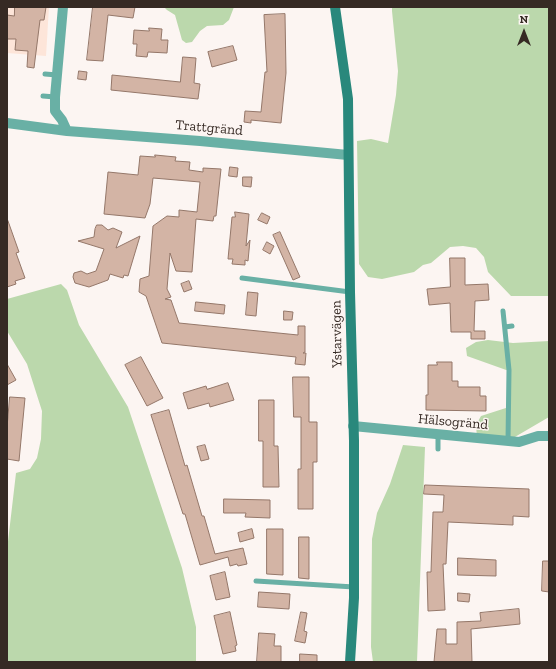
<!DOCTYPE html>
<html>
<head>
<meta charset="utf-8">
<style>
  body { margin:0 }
  #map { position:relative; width:556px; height:669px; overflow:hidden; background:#fcf5f2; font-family:"Zilla Slab",serif }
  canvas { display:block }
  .frame { position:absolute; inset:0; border:8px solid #362a24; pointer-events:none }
  .north { position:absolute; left:504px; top:12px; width:40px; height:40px; -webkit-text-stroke:3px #fcf5f2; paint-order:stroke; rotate:0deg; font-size:11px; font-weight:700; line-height:16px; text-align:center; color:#362a24 }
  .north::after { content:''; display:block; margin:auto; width:14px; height:18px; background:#362a24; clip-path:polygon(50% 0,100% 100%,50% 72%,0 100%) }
</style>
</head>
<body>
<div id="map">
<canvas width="556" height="669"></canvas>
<div class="frame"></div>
<div class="north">N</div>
</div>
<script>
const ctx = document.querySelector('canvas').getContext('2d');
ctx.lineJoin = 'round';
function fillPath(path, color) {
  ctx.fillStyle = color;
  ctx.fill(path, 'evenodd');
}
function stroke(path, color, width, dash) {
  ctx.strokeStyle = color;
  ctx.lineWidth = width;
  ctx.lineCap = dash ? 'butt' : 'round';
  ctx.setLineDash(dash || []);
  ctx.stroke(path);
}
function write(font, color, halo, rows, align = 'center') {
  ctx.font = font + ' "Zilla Slab",serif';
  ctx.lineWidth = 3;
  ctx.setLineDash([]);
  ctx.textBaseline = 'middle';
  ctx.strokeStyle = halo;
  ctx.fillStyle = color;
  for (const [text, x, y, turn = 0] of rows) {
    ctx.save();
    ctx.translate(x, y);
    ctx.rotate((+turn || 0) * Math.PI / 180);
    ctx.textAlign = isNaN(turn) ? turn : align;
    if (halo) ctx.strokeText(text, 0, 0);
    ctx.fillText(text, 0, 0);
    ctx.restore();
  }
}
const built = new Path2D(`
  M7,7H49L46,56L7,53Z`);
const green = new Path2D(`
  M164,7H234L229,20L223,25L207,26L200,31L192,42L186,43L182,40L175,15L167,10Z
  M392,7H549V296H511L488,272L484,257L476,248L463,246L450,247L431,263L423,265L414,272L382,279L368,277L359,264L357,141L371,139L388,143L396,95L398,71L392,11Z
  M61,284L67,290L79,325L128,407L182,568L196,627V662H7V550L16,473L30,469L37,458L41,439L42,411L27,364L7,331V299Z
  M488,340L513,343L549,341V417L508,441L477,438L476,425L481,416L509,407V371L467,356L466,348L476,342Z
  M403,445L425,447L417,662H373L371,647L372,539L377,513L390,484Z`);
const building = new Path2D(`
  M15,7H46L44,20H40L34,68L27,67L28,51L15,50L16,39H7V15L14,16Z
  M93,7H135L133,18L108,15L103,61L87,60Z
  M285,14L286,73L281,123L251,120V123L244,122L245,111L261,112L265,72H267L264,15Z
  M149,28L162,29L161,40H168L167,53L148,52L147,57L136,56L137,44H133L134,30L149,31Z
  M233,46L237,60L212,67L208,52Z
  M183,57L196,58L194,83L200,84L198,99L111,90L112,75L180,82Z
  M79,71L87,72L86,80L78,79Z
  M155,155L176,157L175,161L190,162L189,170L203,172V168L221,169L216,216H214L213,221L196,219L192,272L176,271L170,253L167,289L171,297L165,299L171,300L179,323L298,335V326H305V352L303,353H306L305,365L295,364L296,357L162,343L146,296L139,292L140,279L149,276L153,226L167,216L179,217V210L197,212L200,182L153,178L150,204L145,218L104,214L108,172L138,175L140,156L155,157Z
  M230,167L238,168L237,177L229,176Z
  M243,177H252L251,187L243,186Z
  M235,212L249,214L246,246L250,240L248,261L245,260V265L232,264L233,259H228L232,217H235Z
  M262,213L270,217L267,224L258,220Z
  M8,221L19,252L16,253L25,278L15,281L16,284L7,287V222Z
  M97,225H102L108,230L113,228L122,232L116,248L140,236L128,276L124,275L123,278L110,274L108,280L89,287L75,283L73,277L74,273L81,271L87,274L96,271L104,249L78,241L94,237L95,229Z
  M280,232L300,277L293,280L273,235Z
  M267,242L274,246L270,254L263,250Z
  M450,258H465V285L488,284L489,300L475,301L474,331H485V339H471V332H451L450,303L429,305L427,289L450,287Z
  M189,281L192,289L184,292L181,284Z
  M248,292L258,293L256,316L246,315Z
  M196,302L225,305L224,314L195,311Z
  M284,311L293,312L292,320H284Z
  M141,357L163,398L147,406L125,365Z
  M437,362H452V381H458V387H480V396H486V411L426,410V395H428V365H437Z
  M7,364L16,380L7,385Z
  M293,377H309V422H317V462H313V509H298V469H301V417H294Z
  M228,383L234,400L210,407L209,403L188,409L183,393L206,386L207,389Z
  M10,397L25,398L19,461L7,459V428Z
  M259,400H274V446H278L279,487H263V441H259Z
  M169,410L185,466L187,465L202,516H204L215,554L243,548L247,564L238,566L237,564L230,566L228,557L200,565L185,514H183L151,415Z
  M205,445L209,459L201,461L197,447Z
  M425,485L529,489V517L513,516V525L448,522L446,564H443L445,610L428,611L427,572H431L433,512H443L444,495L424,494Z
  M224,499L270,500V518L245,517L246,513H224Z
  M252,529L254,538L240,542L238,533Z
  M267,529H283V575L267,574Z
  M299,537H309V579L299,578Z
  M458,558L496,560V576L458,575Z
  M543,561H549V592L542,591Z
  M225,572L230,597L216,600L210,576Z
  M259,592L290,594L289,609L258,607Z
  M458,593L470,594L469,602L458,601Z
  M519,609L520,624L471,629L472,662H434L437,629H446V644H457V622L481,621L480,613Z
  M230,612L237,645L235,646L236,651L223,654L214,616Z
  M301,612L307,613L304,631L307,632L305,643L295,641Z
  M259,633L275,634L274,646H281V662H257Z
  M300,654L317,655V662H300Z`);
const lane = new Path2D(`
  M45,74L57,75
  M43,96L55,97
  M242,278L350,292
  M503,311L509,370L508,441
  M505,327L512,326
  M438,449V434
  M256,581L354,587`);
const street = new Path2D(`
  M63,7L55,97V111L62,120L67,131
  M7,123L67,131L200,141L348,155
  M353,426L519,442L538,436H549`);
const secondary = new Path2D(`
  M335,7L348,99L350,292L354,441V598L350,662`);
const streetNames = [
  ["Trattgränd",209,128,5],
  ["Ystarvägen",337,334,-91],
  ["Hälsogränd",453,422,5]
];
fillPath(built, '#fde5d9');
fillPath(green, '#bbd8ac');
fillPath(building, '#d3b4a5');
stroke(building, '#947769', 1);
stroke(lane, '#69b0a5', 5);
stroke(street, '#69b0a5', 10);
stroke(secondary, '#29887c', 10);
write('14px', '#362a24', '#fcf5f2', streetNames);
</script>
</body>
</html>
